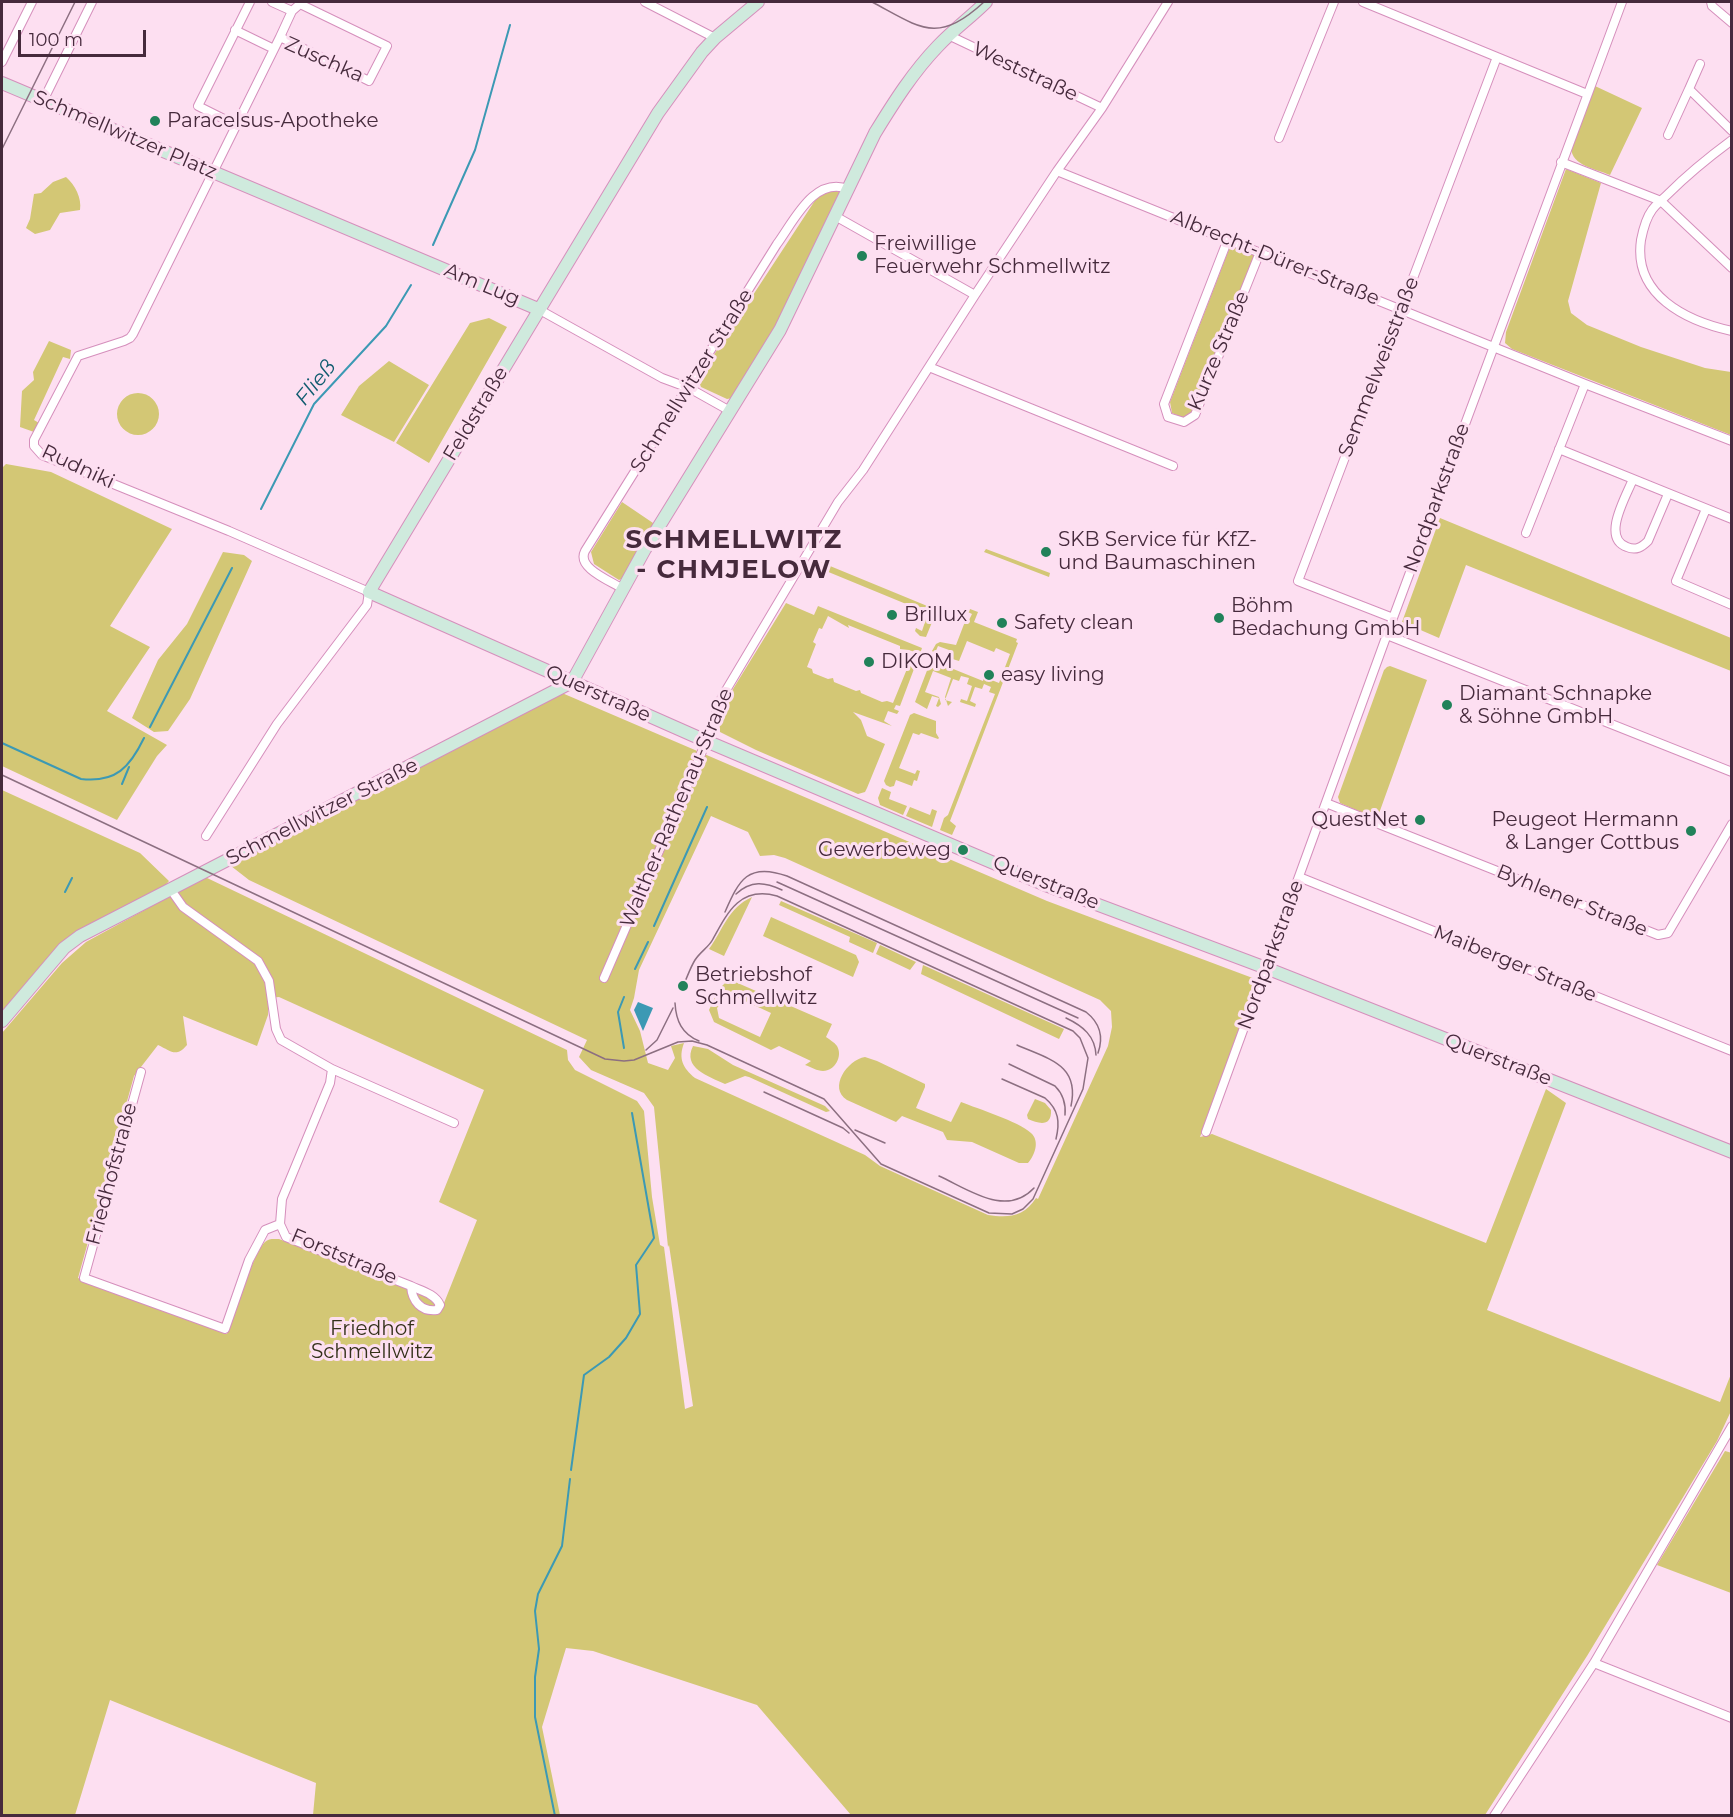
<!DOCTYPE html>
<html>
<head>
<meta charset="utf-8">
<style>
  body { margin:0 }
  #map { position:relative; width:1733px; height:1817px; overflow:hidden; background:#fddff1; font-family:Montserrat,sans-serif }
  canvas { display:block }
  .frame { position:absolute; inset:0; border:3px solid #462a3c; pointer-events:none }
  .scale { position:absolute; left:18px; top:30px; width:128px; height:27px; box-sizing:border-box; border:3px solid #462a3c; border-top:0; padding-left:8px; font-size:18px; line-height:21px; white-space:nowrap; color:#462a3c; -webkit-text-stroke:4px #fddff1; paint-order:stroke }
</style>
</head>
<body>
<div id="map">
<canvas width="1733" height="1817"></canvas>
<div class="frame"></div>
<div class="scale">100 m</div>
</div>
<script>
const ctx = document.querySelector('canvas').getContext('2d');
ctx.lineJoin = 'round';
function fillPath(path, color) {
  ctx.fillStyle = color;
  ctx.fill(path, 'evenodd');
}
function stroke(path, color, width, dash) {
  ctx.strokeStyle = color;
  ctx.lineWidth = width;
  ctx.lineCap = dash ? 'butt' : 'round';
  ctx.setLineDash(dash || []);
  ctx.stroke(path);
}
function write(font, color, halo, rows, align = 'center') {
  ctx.font = font + ' Montserrat,sans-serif';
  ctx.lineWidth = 6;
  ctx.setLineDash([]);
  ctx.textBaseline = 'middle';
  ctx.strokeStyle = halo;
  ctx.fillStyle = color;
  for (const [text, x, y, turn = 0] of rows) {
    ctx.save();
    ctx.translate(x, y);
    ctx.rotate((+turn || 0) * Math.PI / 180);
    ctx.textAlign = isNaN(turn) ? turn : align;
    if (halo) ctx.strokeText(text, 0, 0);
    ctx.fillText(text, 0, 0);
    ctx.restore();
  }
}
const green = new Path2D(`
  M1595,86L1642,108L1610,175C1596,169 1572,166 1571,148Z
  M1566,169L1601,183L1568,301L1571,313L1587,325L1641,347L1705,368L1731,372V435L1512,349L1505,343L1506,332Z
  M66,177C75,185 82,198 80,210L60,213L50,230L35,234L26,228L30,219L34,194L41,193L53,182Z
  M832,189L841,193L775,329L733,398L727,399L701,387L698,379L814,202L821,193Z
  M1231,244L1256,254L1194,412L1184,418L1172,413L1170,402Z
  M489,318L507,327L429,463L396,443L470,323Z
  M49,341L71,350L70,359L63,357L34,420L39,423L34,432L20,427L22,391L34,380L33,372Z
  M389,361L429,385L394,442L341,415L359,386Z
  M117 414a21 21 0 1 1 42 0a21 21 0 1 1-42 0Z
  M6,464L51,472L172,529L110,626L150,647L107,711L167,745L157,756L117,820L2,766V468Z
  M622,502L656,525L623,578L619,580L594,564L591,552Z
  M1440,518L1731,638V671L1466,565L1439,638L1402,622Z
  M986,549L1050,573L1049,577L984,552Z
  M223,552L244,555L252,561L190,699L168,731L154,732L132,718L158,660L187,624Z
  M813,559L937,610L926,637L920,636L915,631L916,628L922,631L928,613L809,564Z
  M786,603L814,615L818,606L922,648L920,654L909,650L900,649V646L848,625L849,628L828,616L822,629L819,628L813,642L816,644L807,667L812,669L813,673L828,679L833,678L834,682L856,691L860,690L861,693L882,702L887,701L893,703L909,664L903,661L908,657L917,661L900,706L896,705L894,709L899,711L897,714L888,711L884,721L892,726L853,712L861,720L867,736L885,744L867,788L865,792L858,794L756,750L720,732L719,718L725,702Z
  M970,609L978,612L974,622L1017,639L1016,642L1018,643L950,821L956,826L952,835L940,830L944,818L948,815L995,694L989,692L991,687L984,684L982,689L975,687L970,701L976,704L975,707L960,702L961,699L967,701L972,686L967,684L969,678L961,676L959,681L953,679L945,700L952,702L948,706L945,697L951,678L933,671L925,692L939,697L941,704L938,707L936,706L939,698L932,696L927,709L915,702L931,660L983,681L984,677L999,683L1010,654L996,648L994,652L967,641L959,661L946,657L949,650L938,646L935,653L932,651L936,644L940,642L956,645L966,619L969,620L972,614L968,612Z
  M1390,666L1427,680L1377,819L1340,803L1338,797L1384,670L1387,667Z
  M562,693L1047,901L1258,980L1200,1137L1212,1134L1486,1243L1546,1089L1566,1103L1487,1310L1720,1402L1731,1374V1411L1717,1441L1587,1656L1485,1815H851L757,1705L593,1651L566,1648L542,1727L560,1815H313L316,1783L110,1700L75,1815L2,1816V1033L62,963L86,942L205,877L567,1050L568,1060L575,1070L637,1101L644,1111L652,1197L660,1245L664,1247L685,1409L693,1406L669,1245L668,1247L654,1107L644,1093L591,1070L579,1057L587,1040L249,880L231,866ZM711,816L748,832L760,856L774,855L785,858L1100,1000L1111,1011L1112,1027L1108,1046L1038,1199L1036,1198C1024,1217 1008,1218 988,1215L880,1166L865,1155L695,1078C683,1068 678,1059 684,1043L671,1046L675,1058L668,1070L648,1063L640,1031L630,1010L634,998L639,970ZM279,997L484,1090L439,1202L477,1220L444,1303L279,1239C274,1239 269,1238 265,1242C254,1252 233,1316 227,1334L78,1278L134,1076L158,1045C171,1051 176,1058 187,1045L183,1016L257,1046L268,1015L269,998Z
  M914,713L936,721V733L939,738L938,739L921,733L919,735L913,733L899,768L915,774L917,770L920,771L917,781L914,780L912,786L896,780L894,786L890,787L886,785L884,781L910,715Z
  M882,788L891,792L889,799L907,806L903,815L880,805L878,798Z
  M2,790L140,853L169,881L164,887L81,930L2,1013Z
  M910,807L930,815L932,809L937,811L932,827L906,816Z
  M752,897L724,956L709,949C723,930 728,908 752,897Z
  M781,901L877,943L873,953L849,942L850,937L779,905Z
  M771,917L856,955L859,962L853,977L763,936Z
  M880,945L916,962L910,970L876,954Z
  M923,965L1064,1029L1059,1039L921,974Z
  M733,981L832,1024L826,1037C830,1040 834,1042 837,1046C843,1056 835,1071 823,1071C817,1071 811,1067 805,1065L811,1061L779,1046L771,1050L714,1022L709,1010L717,993L723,995L724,1000L717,1008L719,1018L760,1037L771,1013L719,989L726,982Z
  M693,1046L708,1049L733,1065L825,1106L830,1111L826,1112L749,1077L745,1076L725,1084C708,1076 682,1068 693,1046Z
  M865,1057L877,1061L925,1084V1087L916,1108L951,1122L961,1102C978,1109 1018,1121 1031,1133C1040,1141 1035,1155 1028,1163H1019L972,1142L947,1140L943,1132L902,1116L896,1122L847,1100C828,1088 847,1060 865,1057Z
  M1035,1099L1045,1103L1051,1110C1052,1127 1039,1124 1028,1119L1027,1115Z
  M1725,1451L1732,1453L1731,1593L1657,1565Z`);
const water = new Path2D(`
  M638,1002L653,1008L643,1031L634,1010Z`);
const stream = new Path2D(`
  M433,245L475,150L510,25
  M261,509L314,404L386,326L411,285
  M150,727L232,568
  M2,743L81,779C116,783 130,767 144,738
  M122,784L129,767
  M65,892L72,878
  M654,926L707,807
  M635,969L648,942
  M624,997L618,1012L624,1048
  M571,1470L584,1375L609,1357L626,1338L640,1314L636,1265L654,1238L632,1113
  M555,1816L535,1717V1677L539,1649L535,1611L538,1594L562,1546L570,1479`);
const street = new Path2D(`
  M645,2L715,38
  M1363,2L1587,94
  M1711,2L1712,6L1732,23
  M235,30L274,49
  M948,35L1102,108
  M280,37L292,11
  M2,62L32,2
  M1689,89L1700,64
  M43,101L92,2
  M236,125L198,106L250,2
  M1668,135L1689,89L1732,131
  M1279,138L1334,2
  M1732,140C1709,157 1688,174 1668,194C1663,199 1656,204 1652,210C1646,218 1643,230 1641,240C1633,295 1686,321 1732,331
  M1561,162L1661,201L1732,268
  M1057,171L1585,384L1732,441
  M835,216L975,295
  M1228,239L1164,404L1168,417L1184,422L1195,415L1260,252
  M538,309L662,378L689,388L730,411
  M929,367L1173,466
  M1559,449L1732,519
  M1633,479C1626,497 1601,538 1627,547C1636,551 1642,547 1648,541L1668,494
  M1706,509L1676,581L1732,605
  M1526,533L1585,384
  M623,589C611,581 576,568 585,551L777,244C794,221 814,176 848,189
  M1393,618L1298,581L1497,57
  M1387,635L1732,772
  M1326,803L1658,935L1668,933L1732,824
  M206,836L277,724L367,605L369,592L229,531L42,455L34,446V440L78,356L124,341L130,338L133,334L280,37L369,81L387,46L300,4L292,11L272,2
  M1299,877L1732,1051
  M171,890L183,907L258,961L269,981L276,1029L281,1040L332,1069L330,1083L282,1199L280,1224
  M604,978L701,754L722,697L838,502L863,470L975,295L1057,171L1102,108L1168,2
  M332,1069L454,1123
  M141,1072L84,1278L225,1329L249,1260L265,1230L280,1224
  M1206,1132L1393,618L1622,2
  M280,1224L286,1237L411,1286C422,1291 435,1294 440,1305L437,1310C421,1312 412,1301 411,1286
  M1594,1663L1732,1718
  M1494,1816L1594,1663L1732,1426`);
const secondary = new Path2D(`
  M758,2L715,38L702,52L658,113L369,592L706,741L1048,886L1266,968L1732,1152
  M2,83L538,309
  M2,1021L64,948L80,936L572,682L645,549L780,330L875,133C894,102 913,72 938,46C953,30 971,17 986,2`);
const tram = new Path2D(`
  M872,2C921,28 937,45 984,2
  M2,149L75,2
  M2,775L605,1059L624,1061L634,1060L678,1042L692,1041L707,1045L824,1099L881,1164L989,1213L1012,1214L1023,1209L1033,1199L1083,1089L1088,1058L1080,1038L1073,1031L777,896C741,886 728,911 713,939C709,947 700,952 695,960C690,968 687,978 683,986
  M777,882L1078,1018
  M736,894C751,880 765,882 782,890
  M725,912C739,880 748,862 787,876L1086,1012C1100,1023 1104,1036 1098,1053
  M675,1003C676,1021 682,1034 699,1041
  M1066,1018C1083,1026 1095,1036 1096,1055
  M1017,1045C1048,1059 1080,1064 1071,1106
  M646,1050L657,1040L673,1008
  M1009,1064L1055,1086C1063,1094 1066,1104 1065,1115
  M1002,1079L1045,1098C1059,1110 1060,1122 1056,1139
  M764,1092L843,1128L849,1133
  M855,1130L885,1143
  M939,1176C968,1189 1006,1218 1034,1188`);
const markers = [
  [155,121,6,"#21825a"],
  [862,256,6,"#21825a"],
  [1046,552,6,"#21825a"],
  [892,615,6,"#21825a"],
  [1219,618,6,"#21825a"],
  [1002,623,6,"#21825a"],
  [869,662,6,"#21825a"],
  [989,675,6,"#21825a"],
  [1447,705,6,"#21825a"],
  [1420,820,6,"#21825a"],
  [1691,831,6,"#21825a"],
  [963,850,6,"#21825a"],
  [683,986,6,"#21825a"]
];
const streetNames = [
  ["Zuschka",324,60,24],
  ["Weststraße",1025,72,25],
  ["Schmellwitzer Platz",125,135,23],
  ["Albrecht-Dürer-Straße",1275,258,22],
  ["Am Lug",482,285,23],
  ["Kurze Straße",1219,351,-67],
  ["Semmelweisstraße",1379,367,-69],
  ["Schmellwitzer Straße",692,381,-58],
  ["Feldstraße",476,414,-59],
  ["Rudniki",78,467,25],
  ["Nordparkstraße",1437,498,-70],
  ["Querstraße",598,694,24],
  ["Walther-Rathenau-Straße",677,808,-67],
  ["Schmellwitzer Straße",322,812,-27],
  ["Querstraße",1046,883,22],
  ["Byhlener Straße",1572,901,22],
  ["Nordparkstraße",1271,955,-70],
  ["Maiberger Straße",1515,964,22],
  ["Querstraße",1498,1060,21],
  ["Friedhofstraße",112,1174,-75],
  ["Forststraße",344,1257,23]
];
const poiNames = [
  ["Paracelsus-Apotheke",167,121],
  ["Freiwillige",874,244],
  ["Feuerwehr Schmellwitz",874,267],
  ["SKB Service für KfZ-",1058,540],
  ["und Baumaschinen",1058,563],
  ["Böhm",1231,606],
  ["Bedachung GmbH",1231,629],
  ["Brillux",904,615],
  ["Safety clean",1014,623],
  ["DIKOM",881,662],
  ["easy living",1001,675],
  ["Diamant Schnapke",1459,694],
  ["& Söhne GmbH",1459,717],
  ["QuestNet",1408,820,"right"],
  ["Peugeot Hermann",1679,820,"right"],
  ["& Langer Cottbus",1679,843,"right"],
  ["Gewerbeweg",951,850,"right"],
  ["Betriebshof",695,975],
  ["Schmellwitz",695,998]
];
const parkNames = [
  ["Friedhof",372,1329],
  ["Schmellwitz",372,1352]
];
const waterNames = [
  ["Fließ",316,383,-51]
];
const districtNames = [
  ["SCHMELLWITZ",734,540],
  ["- CHMJELOW",734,570]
];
fillPath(green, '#d3c775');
fillPath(water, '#3c99b4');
stroke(stream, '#3c99b4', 2);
stroke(street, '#d58fbc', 10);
stroke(secondary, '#d58fbc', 14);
stroke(street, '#fff', 8);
stroke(secondary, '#cfeadd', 12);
stroke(tram, '#8c6f81', 1.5);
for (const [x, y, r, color] of markers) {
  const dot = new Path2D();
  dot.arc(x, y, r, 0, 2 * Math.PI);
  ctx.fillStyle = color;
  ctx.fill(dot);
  stroke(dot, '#fddff1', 2);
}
write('20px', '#462a3c', '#fddff1', streetNames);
write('20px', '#462a3c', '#fddff1', poiNames, 'left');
write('20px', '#34311a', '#fddff1', parkNames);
write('italic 21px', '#115c70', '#fddff1', waterNames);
ctx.letterSpacing = '1.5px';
write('bold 26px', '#462a3c', '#fddff1', districtNames);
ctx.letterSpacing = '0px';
</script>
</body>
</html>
